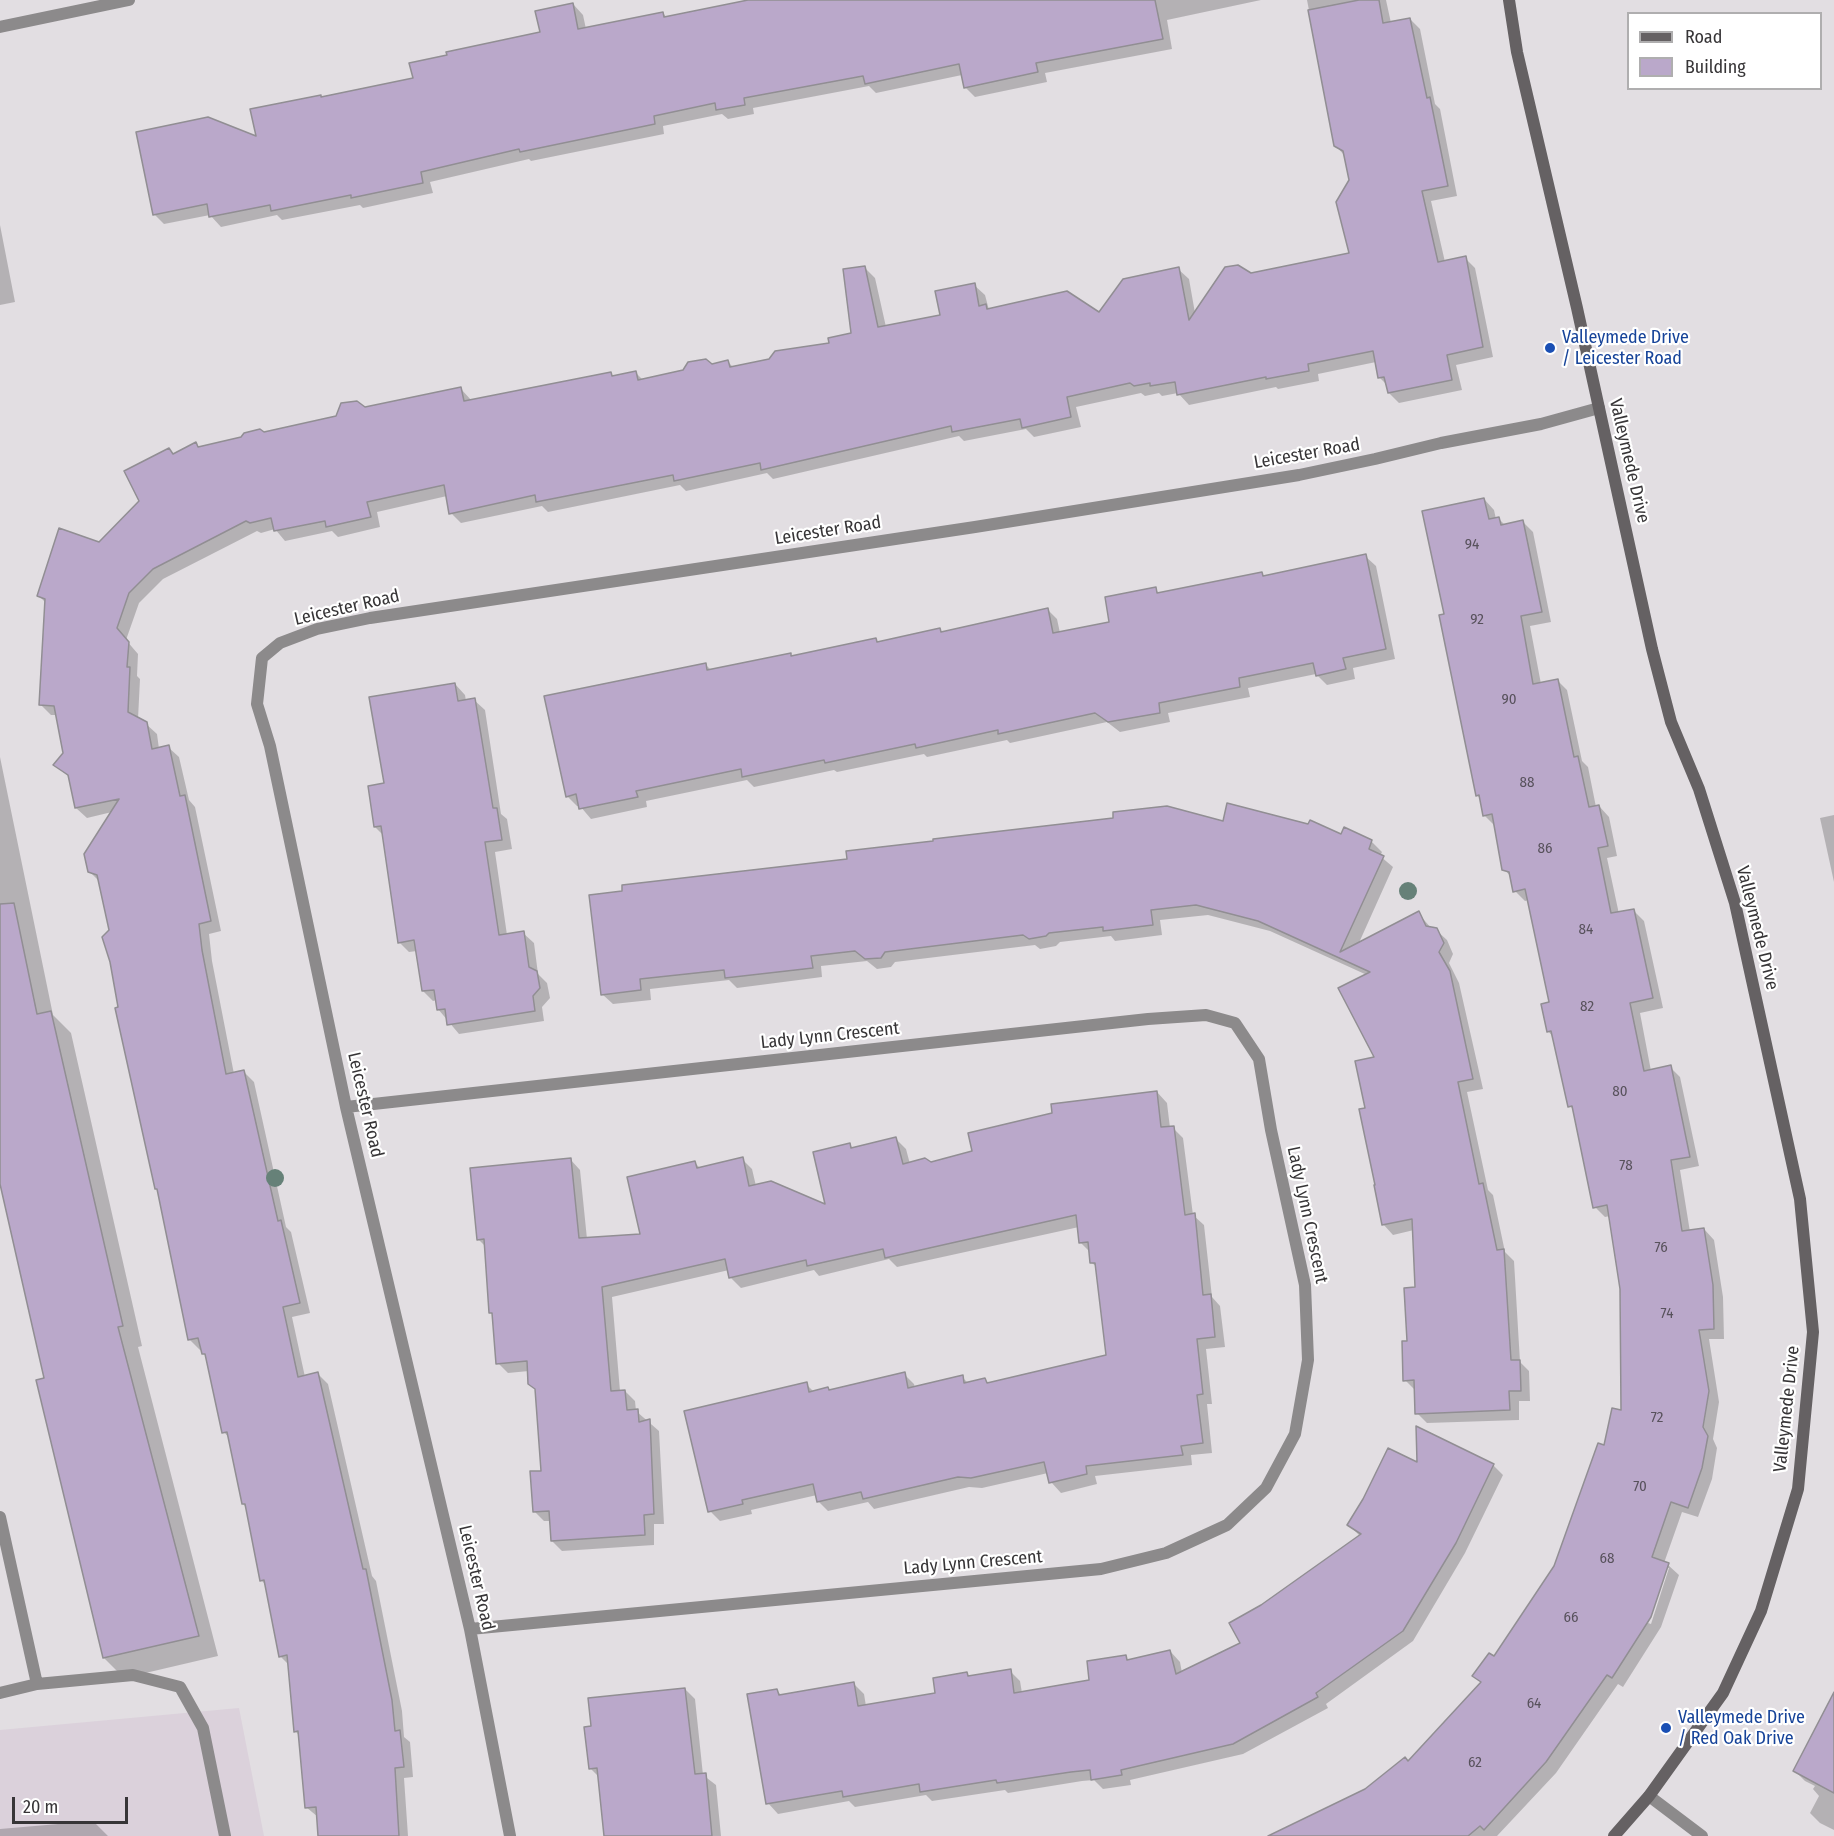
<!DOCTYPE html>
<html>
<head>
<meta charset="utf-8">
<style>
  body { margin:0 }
  #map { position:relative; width:1834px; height:1836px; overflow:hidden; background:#e2dee2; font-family:"Fira Sans Condensed",sans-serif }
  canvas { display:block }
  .legend { position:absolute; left:1627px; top:12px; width:195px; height:78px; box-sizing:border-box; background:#fff; border:2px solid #afaeaf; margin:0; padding:8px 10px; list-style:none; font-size:18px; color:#373537 }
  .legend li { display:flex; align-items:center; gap:12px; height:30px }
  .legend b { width:30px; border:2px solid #afaeaf }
  .scale { position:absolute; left:12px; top:1797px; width:116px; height:27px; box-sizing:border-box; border:3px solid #373537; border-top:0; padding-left:8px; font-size:18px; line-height:21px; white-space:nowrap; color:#373537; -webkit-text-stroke:4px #fff; paint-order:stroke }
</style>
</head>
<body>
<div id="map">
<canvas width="1834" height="1836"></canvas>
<ul class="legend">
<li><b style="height:8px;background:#656163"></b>Road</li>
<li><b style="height:16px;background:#baa8ca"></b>Building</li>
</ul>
<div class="scale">20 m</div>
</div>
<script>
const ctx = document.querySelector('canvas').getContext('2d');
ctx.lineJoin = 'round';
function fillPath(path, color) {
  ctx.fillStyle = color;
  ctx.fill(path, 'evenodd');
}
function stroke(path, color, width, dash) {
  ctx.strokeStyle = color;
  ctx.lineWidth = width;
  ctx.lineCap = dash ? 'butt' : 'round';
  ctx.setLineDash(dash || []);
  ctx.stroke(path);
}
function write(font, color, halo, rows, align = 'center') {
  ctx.font = font + ' "Fira Sans Condensed",sans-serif';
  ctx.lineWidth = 4.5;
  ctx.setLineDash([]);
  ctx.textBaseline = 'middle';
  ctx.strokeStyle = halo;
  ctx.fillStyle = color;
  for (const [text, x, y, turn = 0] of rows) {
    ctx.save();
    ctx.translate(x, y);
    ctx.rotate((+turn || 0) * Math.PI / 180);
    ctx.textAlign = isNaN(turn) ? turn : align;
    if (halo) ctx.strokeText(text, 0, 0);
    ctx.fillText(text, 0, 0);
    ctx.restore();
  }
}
const built = new Path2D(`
  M239,1708L264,1836H0V1730Z`);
const shadow = new Path2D(`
  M756,0H1261L1167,20L1172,49L1045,73L1047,82L975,97L965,87L962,75L876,93L869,86L753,108L754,114L728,119L722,114L663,126L664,134L531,161L529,159L430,182L433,193L363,208L360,205L282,220L277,215L221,227L210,215L164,224L154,214L258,139L322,98L414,79L541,33L573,4L583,15L586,29L663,13L667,18Z
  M1307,0H1386L1391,23L1410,19L1420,29L1435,104L1440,109L1457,196L1431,201L1445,262L1465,258L1475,268L1493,357L1456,365L1462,390L1399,403L1389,393L1387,385L1379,377L1376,362L1318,374L1319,381L1278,389L1276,387L1189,405L1178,393L1162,396L1159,393L1145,396L1141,393L1076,407L1081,427L1034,437L1026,429L964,441L959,436L773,479L767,473L686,491L680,485L548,512L542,506L461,523L451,513L447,496L377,512L380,527L338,537L332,531L285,541L275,529L261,533L257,531L163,579L139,603L126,640L138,654L137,676L140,679L138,719L146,724L157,734L159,749L168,747L179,757L189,800L195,807L221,931L209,934L212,961L234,1074L244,1072L254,1082L286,1227L291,1232L310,1313L292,1317L305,1377L318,1374L328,1384L372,1576L376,1581L402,1711L404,1737L410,1742L413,1777L404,1778L408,1836H320L318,1817L306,1807L300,1736L295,1731L289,1665L280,1656L266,1585L261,1580L247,1508L243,1504L230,1439L224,1432L208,1358L202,1349L200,1350L189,1339L120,1009L110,930L100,882L89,871L112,812L87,818L76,808L70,778L55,765L64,753L57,715H51L41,705L46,603L38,595L99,544L141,501L169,450L174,455L195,443L200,448L337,417L365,409L461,389L472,401L610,374L614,377L636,373L643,380L728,362L734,368L830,344L853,334L864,267L875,278L886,327L942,316L974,285L985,295L989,310L1100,314L1178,269L1189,279L1195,313L1251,275L1350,255L1351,181L1345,156L1335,145Z
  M0,225L15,302L0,305Z
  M1484,499L1494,510L1496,519H1499L1506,526L1523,522L1533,532L1551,622L1530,626L1541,684L1557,680L1567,690L1582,761L1588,767L1596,807L1599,806L1609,817L1617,856L1607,858L1619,914L1634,911L1644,921L1663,1008L1640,1013L1651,1071L1670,1067L1680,1077L1699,1166L1680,1170L1690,1232L1704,1229L1714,1240L1723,1297L1724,1339H1709L1719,1402L1713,1439L1717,1448L1712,1479L1698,1517L1682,1512L1664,1563L1668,1565L1679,1575L1661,1627L1623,1687L1618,1684L1556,1773L1497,1836H1271L1365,1790L1409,1762L1482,1683L1474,1676L1495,1658L1555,1566L1605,1447L1623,1412L1621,1289L1610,1216L1605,1217L1595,1207L1575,1111L1570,1106L1554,1038L1548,1031L1551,1003L1529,900L1525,901L1515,891L1512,878L1504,869L1494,825L1484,815L1481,799L1477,795L1446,615ZM1666,1568H1669L1651,1624L1648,1623Z
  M1365,556L1376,566L1395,659L1353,668L1355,679L1327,685L1316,674L1248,688L1250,697L1168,713L1170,722L1120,732L1107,722L1010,743L1007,740L927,757L924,754L837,772L834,770L754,787L747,780L646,801L647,807L591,819L580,806H577L567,796L705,664L712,671L790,654L793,658L876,640L879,643L940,630L943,633L1047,609L1057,619L1060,633L1111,623L1155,589L1160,594L1262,574L1265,577Z
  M455,684L465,695L466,701L474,700L485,710L501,814L507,819L512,849L495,852L507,935L523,933L534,943L538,974L547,983L550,998L542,1007L544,1021L459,1034L438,1009L437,1000L433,1001L423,991L417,951L409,952L399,942L383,835L375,827L386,785Z
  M0,757L53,1015L71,1033L142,1346L138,1347L218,1656L124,1678L104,1658L46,1379L0,1178Z
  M1834,815V882L1820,818Z
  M1224,822L1371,841L1382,852L1380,856L1393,867L1358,945L1418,913L1431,928L1436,930L1447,940L1453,954L1449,963L1459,983L1483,1089L1467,1092L1488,1190L1493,1195L1505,1252L1514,1261L1520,1362L1529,1371L1530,1401H1519V1420L1427,1423L1417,1413L1416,1391L1405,1380L1416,1288L1414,1230L1393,1235L1383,1224L1367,1109L1376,1058L1367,975L1270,931L1208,915L1160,920L1162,935L1115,941L1111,936L1060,942L1056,946L1040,949L1035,945L895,962L891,967L877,969L867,961L821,966L822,977L737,988L729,980L650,989L651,1000L613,1004L602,994L591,896Z
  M1157,1092L1167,1103L1170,1128H1173L1183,1138L1193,1215L1204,1225L1212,1297L1220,1306L1225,1347L1206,1349L1212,1404H1207L1212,1453L1191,1455L1192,1465L1095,1476L1097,1484L1061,1493L1051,1482L1048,1473L982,1488L969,1487L874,1509L868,1502L828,1511L818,1501L817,1495L751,1510L752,1514L720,1521L710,1511L806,1384L814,1392L830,1391L904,1374L914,1384L915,1388L962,1377L968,1383L985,1380L990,1384L1108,1357L1098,1268L1092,1263L1091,1253L1080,1242L1079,1227L897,1267L889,1259L819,1276L814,1270L741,1288L731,1278L729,1270L612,1297L620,1391H625L635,1401L636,1411L659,1431L664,1524H654V1545L562,1551L552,1541L551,1521H544L534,1511L542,1472L536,1389L529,1371L508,1373L498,1363L494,1316L490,1312L486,1247L478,1239L570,1159L580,1170L587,1239L642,1235L695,1163L701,1169L742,1159L752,1169L756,1186L827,1206L849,1144L854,1149L896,1139L906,1149L910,1164H931L974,1152Z
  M1419,1464L1493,1465L1503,1475L1465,1553L1413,1641L1326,1704L1328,1708L1243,1754L1130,1780L1131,1785L1103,1789L1094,1780L1082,1781L1008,1793L1005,1790L932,1801L926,1795L855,1807L849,1801L778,1814L768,1803L777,1691L782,1696L854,1684L864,1694L866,1706L937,1694L967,1674L970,1677L1010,1671L1020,1681L1022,1693L1091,1681L1125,1657L1130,1661L1170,1651L1180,1662L1182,1673L1242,1644L1262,1607L1360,1536L1349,1525Z
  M685,1689L695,1699L703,1775L716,1785L721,1836H606L600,1778L590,1768Z
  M1834,1692V1830L1820,1823L1810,1813L1819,1796L1813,1789L1815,1786L1805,1781L1795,1771Z
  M93,1821L108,1836H0V1829Z`);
const building = new Path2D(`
  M748,0H1155L1163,39L1036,63L1038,72L964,88L959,64L865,84L863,76L744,98L745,105L716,110L715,103L654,116L655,124L520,152L519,149L421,172L423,183L351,198V195L271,211L270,205L209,217L207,204L153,215L136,132L208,117L256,136L250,109L321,95V97L413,78L409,63L447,55L446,52L540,32L535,11L573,3L578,29L663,12L664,17Z
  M1359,0H1379L1383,23L1410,18L1427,98L1430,97L1448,186L1422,191L1438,262L1466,256L1483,347L1447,355L1452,380L1388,393L1384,377L1378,378L1373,351L1308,364L1309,371L1266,379V377L1177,395L1175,382L1150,386V383L1134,386L1130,383L1067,397L1071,417L1022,428L1020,419L952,432L951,426L761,470L760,463L674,481L673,475L536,502L535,495L449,514L444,485L367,502L371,517L326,527L325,521L274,531L271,518L250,523L246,521L153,569L129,593L117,628L129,642L127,667H130L128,712L147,722L152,749L169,745L180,796L185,795L211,921L199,924L202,950L226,1074L244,1070L278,1221L281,1220L300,1303L283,1307L298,1377L318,1372L363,1569H366L392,1700L395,1731L400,1730L404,1767L395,1768L399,1836H318L316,1807L305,1808L298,1731L294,1732L287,1655L279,1657L264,1580L260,1581L245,1504H242L227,1432L222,1433L205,1354H202L198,1338L188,1340L157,1189H155L115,1008L118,1007L110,962L102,937L109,930L97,875L88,872L84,854L119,799L75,808L68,775L53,765L63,753L54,706L39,705L45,599L37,596L59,528L99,542L139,501L124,471L169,448L173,454L196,442L198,447L241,437L244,433L260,429L264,432L336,416L341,403L357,401L365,407L461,387L464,401L611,372L612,376L636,371L638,380L683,370L688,362L706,359L712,364L728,360L730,367L769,359L775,351L829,343L828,338L851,333L843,269L865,266L878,327L940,315L935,291L975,283L979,306L986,304L987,309L1067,291L1099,312L1123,279L1179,267L1189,320L1225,267L1238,265L1251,273L1349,253L1336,202L1349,180L1343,151L1334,146L1308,10Z
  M1484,498L1489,519L1499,517L1501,525L1523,520L1542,612L1521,616L1533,684L1558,679L1574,757L1578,756L1589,807L1599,805L1608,846L1598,848L1611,913L1634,909L1653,998L1630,1003L1644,1071L1671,1065L1690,1157L1671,1160L1682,1231L1704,1228L1713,1285L1714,1329L1699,1330L1709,1391L1703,1427L1708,1436L1702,1468L1688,1508L1671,1502L1652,1557L1669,1563L1651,1617L1612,1678L1607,1675L1546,1762L1484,1830L1480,1826L1468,1836H1268L1365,1789L1405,1757L1408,1761L1481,1682L1472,1676L1489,1653L1494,1656L1554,1566L1598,1443L1604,1445L1612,1408L1621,1410L1620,1289L1607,1205L1593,1208L1572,1106L1568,1107L1551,1031L1547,1032L1541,1004L1549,1002L1525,889L1513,892L1509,872L1502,870L1492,814L1483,816L1479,795L1476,796L1439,615L1444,614L1422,511Z
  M1366,554L1386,649L1343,658L1346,669L1316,676L1313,663L1239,678L1240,687L1159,703L1160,713L1108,722L1095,713L998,734V730L916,748L915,744L825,763L824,760L742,777L741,769L636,791L638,797L579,809L576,794L566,797L544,696L706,663L707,670L791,653V656L876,638L877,642L940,628L941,632L1048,608L1053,633L1109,622L1105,597L1156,587L1157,593L1262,572L1263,576Z
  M455,683L458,701L475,698L493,808H497L502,840L485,842L499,935L524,931L529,967L537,971L540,988L533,996L535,1011L447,1025L445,1009L437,1010L434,990L422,991L414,940L398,943L381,826L374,827L368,786L384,783L369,697Z
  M1227,803L1308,824L1310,820L1341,834L1344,827L1372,840L1369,849L1384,856L1340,952L1419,911L1426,926L1437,928L1444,943L1439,952L1450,971L1473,1079L1458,1082L1479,1184L1483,1183L1497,1250L1504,1249L1511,1360H1520L1521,1391H1509L1510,1410L1415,1414L1414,1380L1403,1381L1402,1341H1407L1404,1288L1415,1287L1412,1219L1382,1225L1374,1185H1375L1359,1109L1365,1108L1355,1061L1374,1057L1338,988L1370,972L1258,921L1196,905L1151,910L1153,925L1103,931V927L1049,933L1046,936L1029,939L1023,935L926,947L885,952L881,958L865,959L855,951L811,956L813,968L725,978L724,970L640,979L641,990L601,995L589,895L622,891V885L847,859L846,851L933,841V839L1113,818V812L1167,806L1223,821Z
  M14,903L37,1014L51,1011L123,1326L118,1327L199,1636L103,1658L36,1380L44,1378L0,1184V904Z
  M1157,1091L1161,1127L1174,1126L1185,1215L1195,1213L1203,1295L1211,1294L1215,1337L1197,1339L1203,1394L1197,1395L1203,1443L1181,1446L1183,1455L1086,1466L1087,1474L1049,1483L1044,1462L971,1478L958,1477L863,1499L861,1492L817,1502L813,1484L742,1500L743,1504L708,1512L684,1411L807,1382L809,1392L828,1387L829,1390L905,1372L908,1388L963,1375L964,1383L985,1378L987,1383L1106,1355L1095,1263H1090L1088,1242L1079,1243L1076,1215L885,1258L883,1249L807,1266L806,1260L729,1278L725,1259L602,1287L611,1391L625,1390L627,1410L638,1409L639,1422L650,1419L654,1514L644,1515L645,1535L551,1541L549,1511L533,1512L530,1471H541L535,1389L528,1384L527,1361L496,1364L492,1313H489L484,1239L477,1240L470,1168L571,1158L579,1238L640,1234L627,1177L695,1161L697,1168L743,1157L749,1186L771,1181L825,1204L813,1152L850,1143L851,1148L896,1137L903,1164L925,1158L931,1162L972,1151L968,1133L1052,1113L1051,1104Z
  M1416,1426L1494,1464L1456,1543L1403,1631L1316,1693L1318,1697L1233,1744L1121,1770L1122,1775L1091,1780L1090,1770L1071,1772L997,1783L996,1780L920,1792L919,1784L843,1797L842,1791L766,1804L747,1694L777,1689L779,1695L854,1682L858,1706L935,1693L933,1678L967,1672L968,1676L1011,1669L1014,1693L1089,1680L1087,1661L1126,1655L1127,1660L1170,1650L1176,1674L1240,1643L1229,1623L1261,1605L1361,1534L1347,1525L1363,1499L1388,1448L1417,1462Z
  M685,1688L695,1774L706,1773L712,1836H604L597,1768L589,1769L584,1727L591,1726L588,1698Z
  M1834,1692V1793L1793,1771Z`);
const street = new Path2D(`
  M0,27L129,0
  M346,1107L1148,1019L1206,1015L1235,1023L1259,1059L1271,1130L1305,1285L1308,1360L1295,1434L1266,1488L1227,1525L1166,1553L1101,1569L470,1629
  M0,1517L37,1684L133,1675L180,1687L203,1728L225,1836
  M0,1693L37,1684
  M1649,1796L1702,1836
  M510,1836L470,1629L346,1107L270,746L257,704L262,658L280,643L317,629L370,618L975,527L1299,475L1375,459L1441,443L1541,424L1599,408`);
const secondary = new Path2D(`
  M1509,0L1517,52L1577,308L1652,649L1671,722L1699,789L1735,903L1800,1199L1813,1332L1798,1489L1761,1611L1723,1693L1649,1796L1614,1836`);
const trees = [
  [1408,891],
  [275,1178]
];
const markers = [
  [1550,348,6,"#1a4fb4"],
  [1666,1728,6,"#1a4fb4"]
];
const numberNames = [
  ["94",1472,545],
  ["92",1477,620],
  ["90",1509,700],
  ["88",1527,783],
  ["86",1545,849],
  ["84",1586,930],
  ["82",1587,1007],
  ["80",1620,1092],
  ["78",1626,1166],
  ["76",1661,1248],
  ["74",1667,1314],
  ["72",1657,1418],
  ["70",1640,1487],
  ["68",1607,1559],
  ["66",1571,1618],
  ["64",1534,1704],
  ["62",1475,1763]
];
const transitNames = [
  ["Valleymede Drive",1562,338],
  ["/ Leicester Road",1562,359],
  ["Valleymede Drive",1678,1718],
  ["/ Red Oak Drive",1678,1739]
];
const streetNames = [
  ["Leicester Road",1307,454,-10],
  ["Valleymede Drive",1629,461,77],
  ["Leicester Road",828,531,-9],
  ["Leicester Road",347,608,-13],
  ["Valleymede Drive",1757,928,76],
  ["Lady Lynn Crescent",830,1036,-6],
  ["Leicester Road",365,1105,77],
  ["Lady Lynn Crescent",1307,1215,78],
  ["Valleymede Drive",1787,1409,-84],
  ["Lady Lynn Crescent",973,1563,-5],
  ["Leicester Road",476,1578,77]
];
fillPath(built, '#dbd1db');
fillPath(shadow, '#0003');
fillPath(building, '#baa8ca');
stroke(building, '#918e93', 1.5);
stroke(street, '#8c8a8b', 12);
stroke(secondary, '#656163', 12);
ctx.fillStyle = '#668178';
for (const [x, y] of trees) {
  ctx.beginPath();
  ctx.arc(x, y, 9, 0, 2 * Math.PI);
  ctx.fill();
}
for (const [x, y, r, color] of markers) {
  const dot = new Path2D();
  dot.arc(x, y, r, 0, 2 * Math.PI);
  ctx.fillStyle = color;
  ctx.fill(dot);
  stroke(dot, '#fff', 2);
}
write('15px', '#58525c', null, numberNames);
write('18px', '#164399', '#fff', transitNames, 'left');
write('18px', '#373537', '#fff', streetNames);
</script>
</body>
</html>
